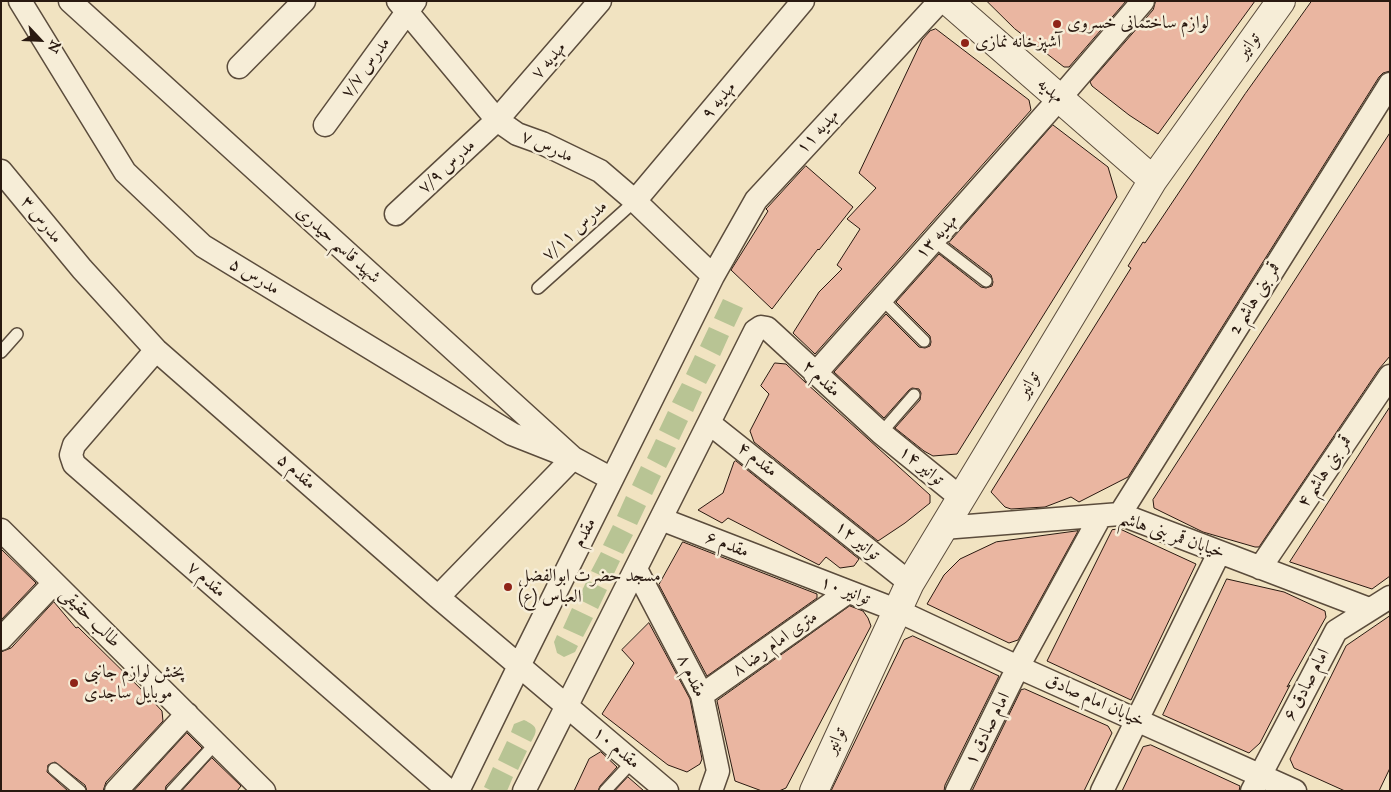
<!DOCTYPE html>
<html>
<head>
<meta charset="utf-8">
<style>
  body { margin:0 }
  #map { position:relative; width:1391px; height:792px; overflow:hidden; background:#f1e3c1; font-family:"IM FELL Great Primer",serif }
  canvas { display:block }
  .frame { position:absolute; inset:0; border:2px solid #291910; pointer-events:none }
  .north { position:absolute; left:15px; top:15px; width:50px; height:50px; -webkit-text-stroke:4px #f6edd7; paint-order:stroke; rotate:115deg; font-size:14px; font-weight:700; line-height:20px; text-align:center; color:#291910 }
  .north::after { content:''; display:block; margin:auto; width:18px; height:22px; background:#291910; clip-path:polygon(50% 0,100% 100%,50% 72%,0 100%) }
</style>
</head>
<body>
<div id="map">
<canvas width="1391" height="792"></canvas>
<div class="frame"></div>
<div class="north">N</div>
</div>
<script>
const ctx = document.querySelector('canvas').getContext('2d');
ctx.lineJoin = 'round';
function fillPath(path, color) {
  ctx.fillStyle = color;
  ctx.fill(path, 'evenodd');
}
function stroke(path, color, width, dash) {
  ctx.strokeStyle = color;
  ctx.lineWidth = width;
  ctx.lineCap = dash ? 'butt' : 'round';
  ctx.setLineDash(dash || []);
  ctx.stroke(path);
}
function write(font, color, halo, rows, align = 'center') {
  ctx.font = font + ' "IM FELL Great Primer",Amiri,serif';
  ctx.lineWidth = 5;
  ctx.setLineDash([]);
  ctx.textBaseline = 'middle';
  ctx.strokeStyle = halo;
  ctx.fillStyle = color;
  for (const [text, x, y, turn = 0] of rows) {
    ctx.save();
    ctx.translate(x, y);
    ctx.rotate((+turn || 0) * Math.PI / 180);
    ctx.textAlign = isNaN(turn) ? turn : align;
    if (halo) ctx.strokeText(text, 0, 0);
    ctx.fillText(text, 0, 0);
    ctx.restore();
  }
}
const green = new Path2D(`
  M723,299L743,308L734,327L714,318Z
  M709,327L729,336L720,356L700,346Z
  M695,355L716,365L706,384L686,374Z
  M682,383L702,392L693,412L672,402Z
  M668,411L688,421L679,440L659,430Z
  M656,439L676,448L666,468L647,458Z
  M641,466L661,476L652,495L632,485Z
  M626,496L646,506L637,525L617,516Z
  M613,525L633,535L623,554L603,545Z
  M601,552L620,561L611,580L591,571Z
  M587,580L607,590L598,609L578,599Z
  M572,608L593,618L583,637L563,628Z
  M557,635L578,646L575,652L564,657L557,653L554,642Z
  M524,720C537,726 539,729 531,742L511,732L514,724Z
  M507,741L527,751L518,770L498,760Z
  M493,767L513,777L507,791H492L484,787Z`);
const building = new Path2D(`
  M987,1H1126L1069,67H1064L1015,29Z
  M1156,1H1255L1158,134L1129,115L1092,86L1090,82L1153,10Z
  M1312,1H1390V71L1383,73L1379,77L1128,477L1079,502L1071,497L1045,507L1011,509L1005,507L991,492L1131,268L1128,266L1143,242L1145,243L1245,94Z
  M936,29L1029,100L1031,110L815,354L793,333L819,292L842,269L837,265L860,229L847,219L876,188L859,173L922,40L930,31Z
  M1053,125L1108,167L1117,197L957,454L933,456L924,451L895,428L920,400L921,393L919,389L912,388L909,390L884,418L834,372L886,314L919,347L925,348L930,346L931,342L930,336L896,302L939,254L981,287L986,288L992,286L993,282L991,275L949,243Z
  M1390,133V356L1379,369L1259,547H1255L1203,532L1154,508L1153,500Z
  M806,166L853,207L819,250L818,249L772,309L731,270L768,211L766,209L767,208Z
  M775,363L786,364L806,383L930,495V503L905,523L878,541L754,442L750,431L769,394L761,386Z
  M1390,407V576L1372,589L1290,562Z
  M736,461L859,559L854,566L840,568L826,557L819,565L728,518L722,523L698,510L723,493L734,462Z
  M1120,529L1196,564L1131,700L1047,661L1112,530Z
  M1078,531L1018,640L1009,643L927,604L944,575L960,559L996,542Z
  M683,542L817,594V598L707,676L659,585Z
  M1,549L36,583L1,620Z
  M1227,579L1284,592L1325,611L1326,617L1287,687L1290,685L1260,743L1249,753L1163,715Z
  M54,602L76,628L78,627L150,698L162,711L163,721L106,782L103,791H87L85,785L55,762L48,765L47,772L68,791H1V652L11,648Z
  M850,606L863,611L868,618L871,626L786,788L779,791H762L735,781L717,701Z
  M1390,616V768L1379,791H1345L1294,768L1290,759L1346,646Z
  M649,623L690,699L702,759L700,764L687,772L668,765L602,714L634,663L622,650Z
  M913,636L999,676L945,785L944,791H831L904,640Z
  M1025,689L1108,726L1112,733L1084,791H972L1021,690Z
  M187,733L202,748L166,786L165,791H134Z
  M1151,745L1240,786L1239,791H1122L1143,747Z
  M601,752L617,767L600,786L598,791H574L589,759Z
  M212,758L241,786L237,791H182Z
  M628,777L644,791H615Z`);
const service = new Path2D(`
  M934,241L986,281
  M538,288L635,201
  M882,299L924,341
  M1,352L17,334
  M881,433L914,395
  M54,769L80,791
  M172,791L216,743
  M605,791L632,762`);
const minor = new Path2D(`
  M20,1L125,172L203,246L512,434L573,458L438,597
  M70,1L573,458L612,479
  M398,1L497,120L517,134L542,143L600,171L635,201L713,276
  M239,67L304,1
  M325,125L415,1
  M1,171L82,269L156,350L438,597L667,791
  M635,201L803,1
  M396,214L497,120L600,1
  M156,350L74,445L71,455L74,464L449,791
  M815,374L1059,99L1143,1
  M709,423L910,583
  M1120,514L1390,84
  M661,519L896,610L1018,667L1295,791
  M943,528L1120,514L1369,609
  M1,530L264,791
  M1260,568L1390,376
  M636,569L702,695L718,771L711,791
  M1,639L54,583
  M702,695L848,592
  M116,791L187,714
  M458,791L519,666L713,276L756,200L940,1
  M524,791L755,331L761,327L767,328L881,433L961,498
  M957,791L1018,667L1100,517
  M1102,791L1219,553
  M1252,791L1336,631L1390,597`);
const tertiary = new Path2D(`
  M948,1L1153,180
  M814,791L910,583L1153,180L1281,1`);
const markers = [
  [1057,24,5,"#8f2418"],
  [965,43,5,"#8f2418"],
  [508,587,5,"#8f2418"],
  [74,683,5,"#8f2418"]
];
const poiNames = [
  ["لوازم ساختمانی خسروی",1067,24],
  ["آشپزخانه نمازی",975,43],
  ["مسجد حضرت ابوالفضل",518,577],
  ["العباس (ع)",518,598],
  ["پخش لوازم جانبی",84,673],
  ["موبایل ساجدی",84,694]
];
const streetNames = [
  ["توانیر",1249,46,-54],
  ["مهدیه ۷",549,61,-49],
  ["مدرس ۷/۷",366,68,-54],
  ["مهدیه",1050,91,41],
  ["مهدیه ۹",719,101,-50],
  ["مهدیه ۱۱",818,132,-47],
  ["مدرس ۷",547,147,24],
  ["مدرس ۷/۹",447,167,-43],
  ["مدرس ۳",41,220,51],
  ["مدرس ۷/۱۱",575,231,-42],
  ["مهدیه ۱۳",937,237,-48],
  ["شهید قاسم حیدری",338,245,42],
  ["مدرس ۵",254,277,31],
  ["قمر بنی هاشم 2",1255,299,-58],
  ["مقدم ۲",821,379,43],
  ["توانیر",1029,385,-59],
  ["مقدم ۴",757,460,38],
  ["توانیر ۱۴",921,466,39],
  ["مقدم ۵",296,472,41],
  ["قمر بنی هاشم ۴",1325,472,-56],
  ["مقدم",585,533,-63],
  ["خیابان قمر بنی هاشم",1172,536,19],
  ["توانیر ۱۲",857,541,39],
  ["مقدم ۶",727,545,21],
  ["مقدم ۷",206,580,41],
  ["توانیر ۱۰",845,591,21],
  ["طالب حقیقی",90,618,45],
  ["۸ متری امام رضا",775,644,-35],
  ["مقدم ۸",691,676,65],
  ["امام صادق ۶",1307,685,-62],
  ["خیابان امام صادق",1095,701,24],
  ["امام صادق ۱",988,729,-63],
  ["توانیر",836,741,-65],
  ["مقدم ۱۰",616,748,40]
];
fillPath(green, '#b8c494');
fillPath(building, '#eab6a1');
stroke(building, '#291910', 1);
stroke(service, '#5b4c3c', 14);
stroke(minor, '#5b4c3c', 25);
stroke(tertiary, '#5b4c3c', 30);
stroke(service, '#f6edd7', 11);
stroke(minor, '#f6edd7', 22);
stroke(tertiary, '#f6edd7', 28);
for (const [x, y, r, color] of markers) {
  const dot = new Path2D();
  dot.arc(x, y, r, 0, 2 * Math.PI);
  ctx.fillStyle = color;
  ctx.fill(dot);
  stroke(dot, '#f6edd7', 2);
}
write('18px', '#291910', '#f6edd7', poiNames, 'left');
write('18px', '#291910', '#f6edd7', streetNames);
</script>
</body>
</html>
